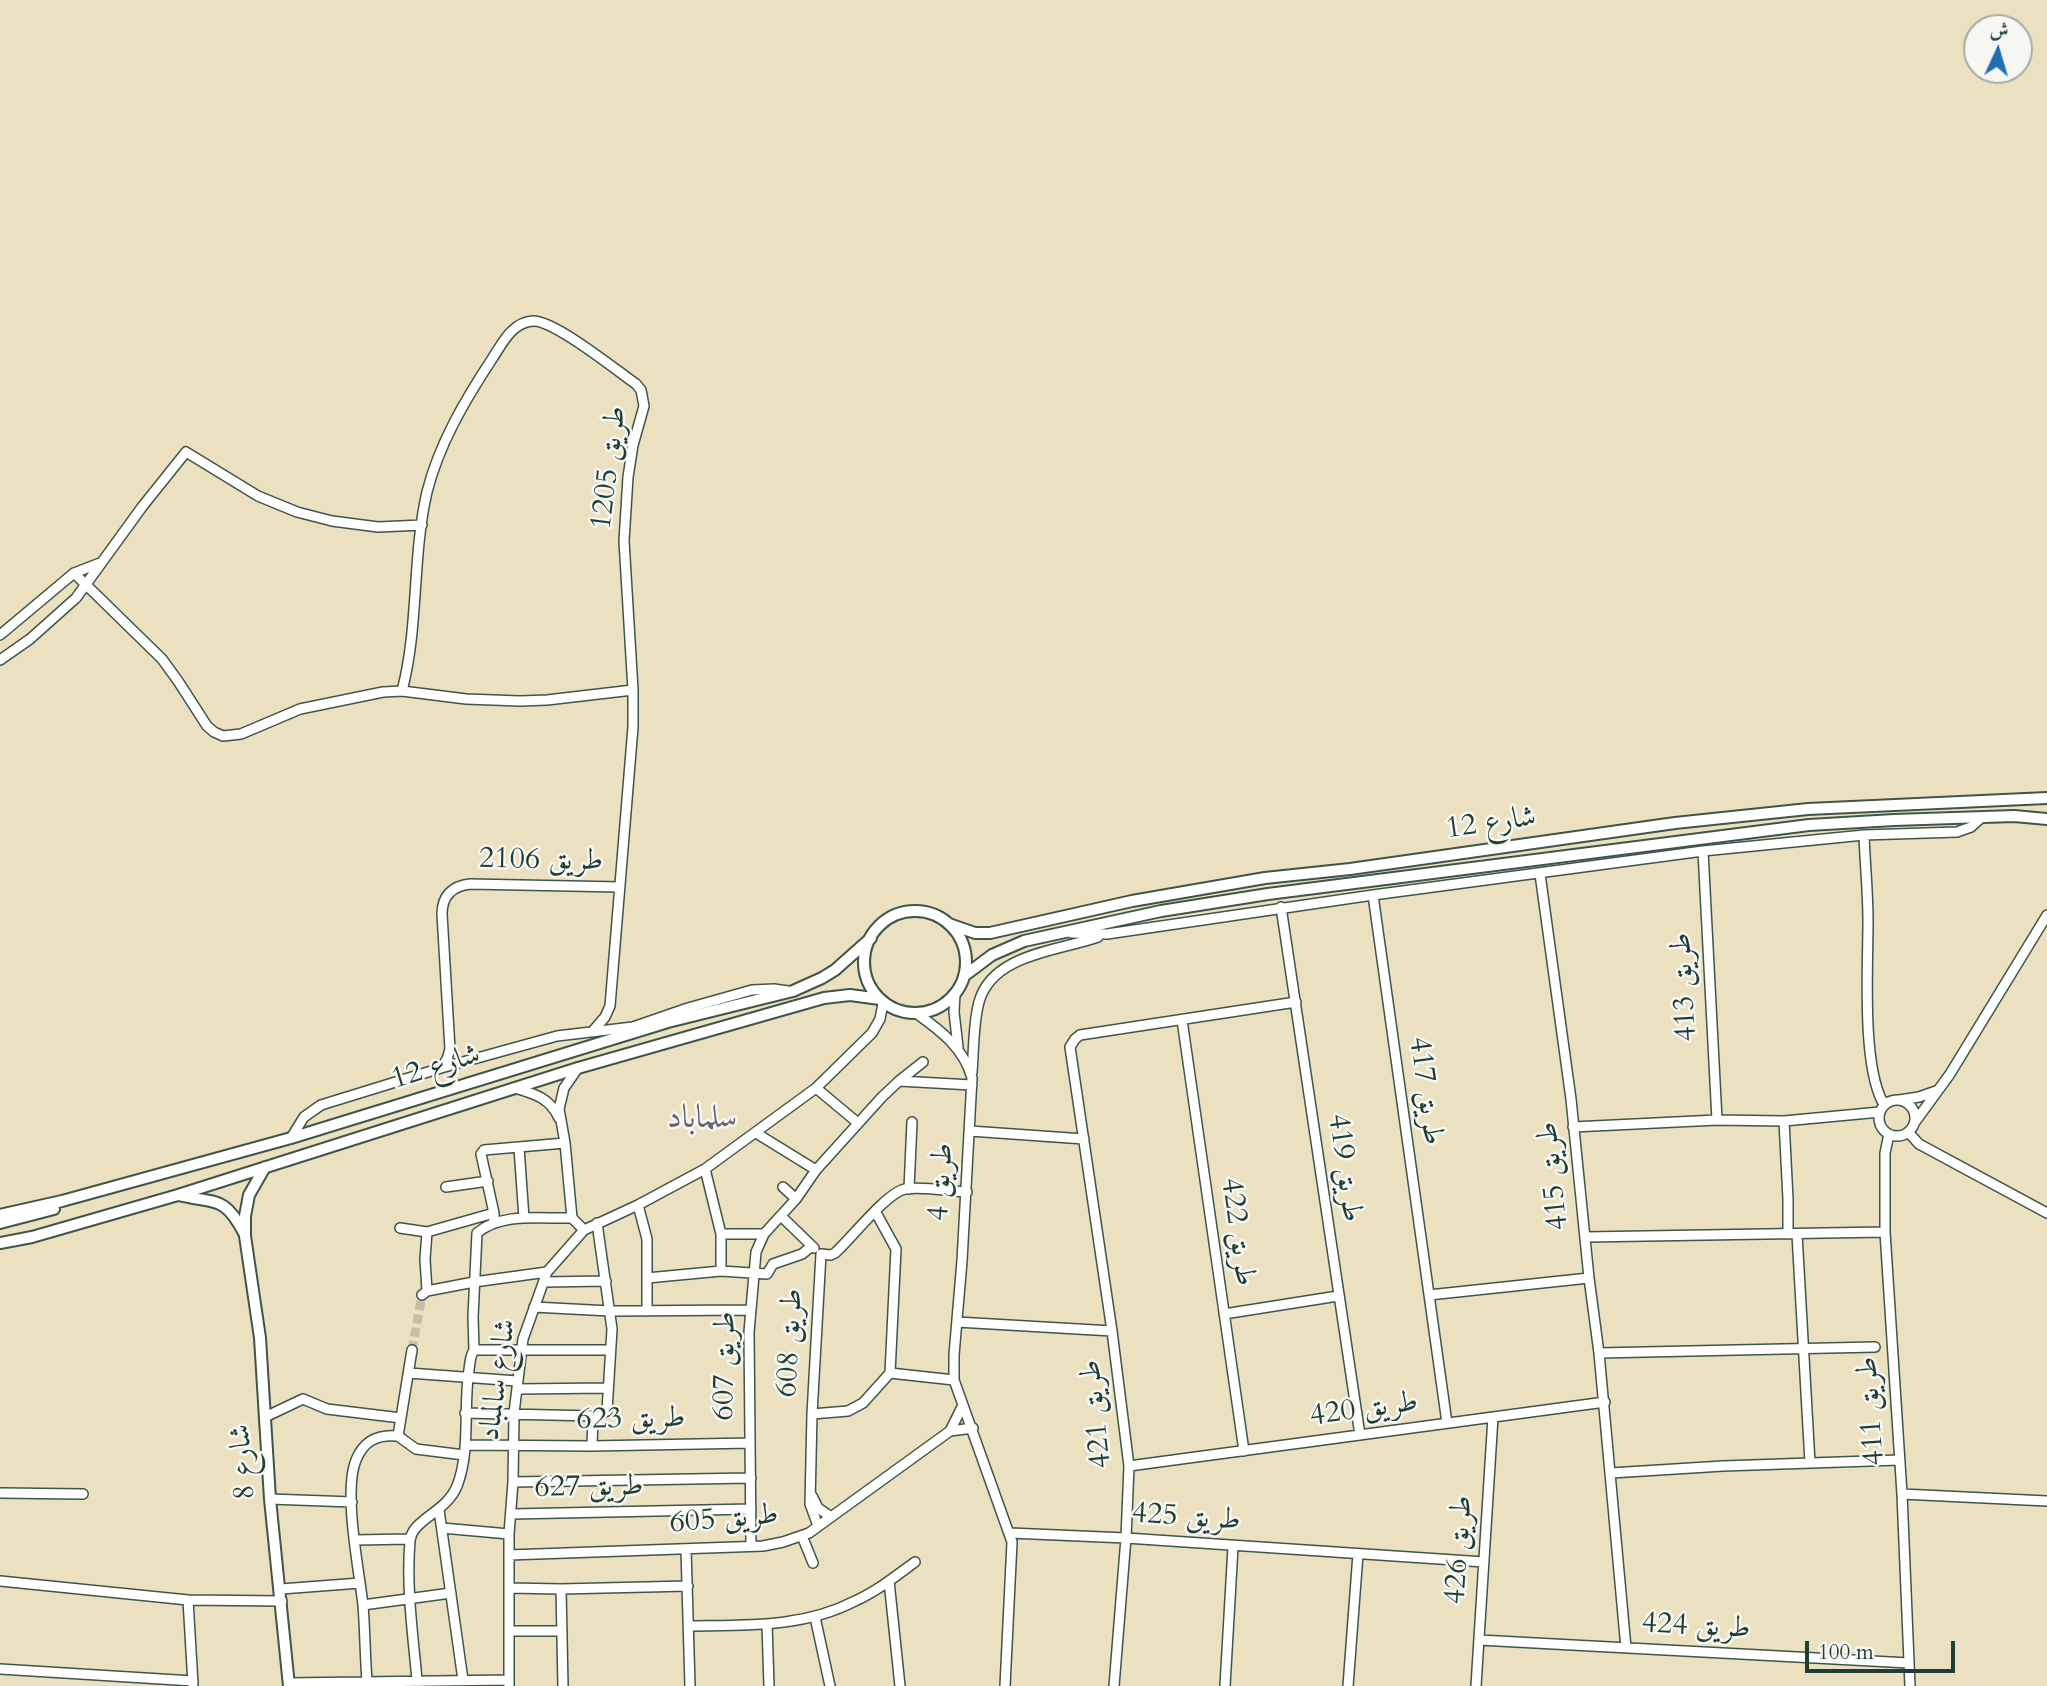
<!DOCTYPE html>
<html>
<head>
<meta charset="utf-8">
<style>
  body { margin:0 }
  #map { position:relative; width:2047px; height:1686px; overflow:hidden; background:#ebe0c0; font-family:Cardo,Amiri,serif }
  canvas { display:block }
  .north { position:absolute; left:1963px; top:14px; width:70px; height:70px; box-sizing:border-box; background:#f6f6f2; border:2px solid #a0aca6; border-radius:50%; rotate:4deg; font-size:19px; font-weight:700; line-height:28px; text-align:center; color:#1f3d34 }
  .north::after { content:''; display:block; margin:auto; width:24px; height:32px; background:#1f6fb2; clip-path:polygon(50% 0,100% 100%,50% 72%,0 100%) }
  .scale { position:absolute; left:1805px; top:1641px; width:150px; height:32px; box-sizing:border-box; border:4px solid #1f3d34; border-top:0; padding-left:9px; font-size:21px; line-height:24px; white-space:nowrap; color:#1f3d34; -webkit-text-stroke:5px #f6f6f2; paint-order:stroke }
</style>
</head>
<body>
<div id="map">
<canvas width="2047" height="1686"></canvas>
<div class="north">ش</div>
<div class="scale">100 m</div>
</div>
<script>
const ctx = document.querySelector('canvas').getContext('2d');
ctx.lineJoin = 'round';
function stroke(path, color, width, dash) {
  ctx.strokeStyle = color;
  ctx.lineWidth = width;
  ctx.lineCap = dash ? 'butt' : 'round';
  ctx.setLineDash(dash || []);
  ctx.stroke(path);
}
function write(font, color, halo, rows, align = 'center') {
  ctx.font = font + ' Cardo,Amiri,serif';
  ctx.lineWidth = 5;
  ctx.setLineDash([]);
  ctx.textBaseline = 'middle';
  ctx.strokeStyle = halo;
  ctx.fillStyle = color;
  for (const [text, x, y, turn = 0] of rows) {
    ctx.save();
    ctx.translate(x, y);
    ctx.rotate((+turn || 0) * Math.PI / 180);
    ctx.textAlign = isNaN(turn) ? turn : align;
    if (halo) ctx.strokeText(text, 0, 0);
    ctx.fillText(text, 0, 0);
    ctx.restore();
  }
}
const minorTunnel = new Path2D(`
  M412,1350L422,1295`);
const minor = new Path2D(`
  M74,573L162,659L178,681L207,726L214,732L223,736L241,734L300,709L383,692L402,691L466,699L520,701L547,700L633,690
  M0,635L74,573L100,563
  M0,660L30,639L76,598L142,507L186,452L258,496L297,512L332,521L378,527L422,525
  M402,691C419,626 412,557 427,492C439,444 465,400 492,359C502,344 512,322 533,321C554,320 616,370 636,384L641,390L644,406L633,445L628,477L624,541L633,690V727L610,1006L605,1017L593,1031
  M1864,835C1865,864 1868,892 1868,921C1868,968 1862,1061 1882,1101L1887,1103
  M1703,851L1717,1120
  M1540,874L1571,1099L1589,1278L1599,1353L1626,1648
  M1373,895L1447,1423
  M1281,907L1360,1435
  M1071,933L1107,934L1373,895L1703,851L1864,835L1957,832L1971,827L1982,817
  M955,994L954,1012L958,1047
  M916,1013C940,1030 964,1048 972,1078L962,1261L954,1355V1380L1012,1542L1005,1686
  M1182,1020L1244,1451
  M441,1068L447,1059L450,1049L442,914C442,896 452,886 470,884L620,887
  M578,1068L564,1088L559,1109L565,1143L572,1218L584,1230
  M972,1072C974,1049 973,1024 979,1002C992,954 1058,951 1098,937
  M899,1081L972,1085
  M515,1088C535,1094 550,1098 559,1118
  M816,1088L858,1123
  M1899,1100L1919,1097L1936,1091
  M1879 1118a18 18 0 1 1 36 0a18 18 0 1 1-36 0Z
  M1784,1121L1788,1199V1234
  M1915,1122L1950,1074L2047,915
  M1573,1127L1717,1120L1784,1121L1880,1112
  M970,1131L1084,1139
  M1908,1132L1919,1144L2047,1213
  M756,1133L816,1170
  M1889,1134L1885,1153V1232L1902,1494L1910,1686
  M291,1138L304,1117L321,1105L441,1068L557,1036L633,1027L688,1008L752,990L774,989L788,991
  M519,1148L524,1218
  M705,1169L721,1234V1271
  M446,1187L488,1181
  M783,1187L796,1199
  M909,1189L912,1122
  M638,1205L647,1239V1311
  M781,1216L814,1248
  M494,1222V1213L481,1154L484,1150L565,1143
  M400,1228L427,1232L494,1213
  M427,1232L425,1259L427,1291
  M721,1234H764
  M1797,1234L1810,1463
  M1586,1237L1885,1232
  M821,1254L831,1255L835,1253C851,1239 886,1193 905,1189C922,1186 948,1191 967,1192
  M647,1278L721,1271L767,1274L773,1264L802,1254L812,1246
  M544,1282L606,1281
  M422,1295L427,1291L474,1282L547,1272
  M1429,1295L1589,1278
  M534,1307L610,1311L750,1310
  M1224,1314L1338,1296
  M957,1322L1112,1331
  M474,1350H610
  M1599,1353L1875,1347
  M409,1373L517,1381
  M890,1373L954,1380
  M517,1389L607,1388
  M465,1413L593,1416L607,1411L612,1329L597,1223
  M812,1414L848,1411L863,1403L890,1373L896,1249L875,1211
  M265,1417L303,1399L327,1409L401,1418
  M950,1431L963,1405
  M398,1436L416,1449L464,1455
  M465,1445L592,1446L750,1443
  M592,1446L593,1416
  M1129,1466L1605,1402
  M1611,1473L1723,1466L1899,1460
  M513,1482L751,1478
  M0,1493L83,1494
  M1902,1494L2047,1501
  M812,1496L818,1508L831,1517
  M270,1499L352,1502
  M439,1510L463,1680
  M512,1514L751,1509
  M818,1526L810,1504L812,1414L821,1254
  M442,1528L509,1534
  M1010,1533L1126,1538L1484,1562
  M802,1536L813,1563
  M355,1540L410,1539
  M751,1546L749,1332L756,1252L764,1234L796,1199L816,1170L882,1097L899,1081L923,1062
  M686,1549L690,1686
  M509,1555L763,1546L783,1542L809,1533L950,1431L973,1428
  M0,1581L188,1600L282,1601
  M889,1581L900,1686
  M509,1588L561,1589L688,1586
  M281,1589L360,1583
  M561,1589L563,1686
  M188,1600L193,1684
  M363,1605L451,1593
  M815,1617L830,1686
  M767,1624L769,1686
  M689,1626C746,1625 803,1628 855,1601C877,1591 896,1576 915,1562
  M509,1631H562
  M1479,1640L1909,1663
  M0,1669L193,1681
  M417,1680C413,1635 406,1587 410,1541C412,1519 446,1513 457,1486C471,1450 463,1408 469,1370C470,1362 470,1356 474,1350L473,1317L477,1233C502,1212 541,1219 572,1218
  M367,1681C365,1656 365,1630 363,1605C359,1570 343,1491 356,1460C364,1440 378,1434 398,1436L412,1350
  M289,1683L509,1680
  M509,1686V1534L513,1482L514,1413L523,1339L547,1272L584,1230L638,1205L705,1169L816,1088L872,1033L880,1019L883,1003
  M1114,1686L1126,1538L1129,1466L1112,1331L1070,1047L1075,1039L1080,1035L1296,1002
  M1225,1686L1233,1547
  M1348,1686L1358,1554
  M1476,1686L1493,1417`);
const tertiary = new Path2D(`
  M864 962a51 51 0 1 1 102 0a51 51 0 1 1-102 0Z
  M949,924L975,933H990L1132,901L1265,878L1350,869L1675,823L1808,809L2047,798
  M964,976L992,955L1024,941L1161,911L1268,894L1809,825L1894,820L2014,816L2047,819
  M265,1167L249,1195L245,1216V1236L260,1338L270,1499L289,1686
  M178,1195C216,1204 224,1195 244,1233
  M0,1215L62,1201L291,1138L668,1022L793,991L822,978L835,970L871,938
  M0,1223L54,1209
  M0,1243L32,1237L178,1195L578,1068L824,998L850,995L880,999`);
const streetNames = [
  ["طريق 1205",610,468,-83],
  ["شارع 12",1491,824,-8],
  ["طريق 2106",541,861,1],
  ["طريق 413",1685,987,-93],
  ["شارع 12",436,1068,-17],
  ["طريق 417",1425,1091,82],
  ["طريق 419",1344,1168,82],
  ["طريق 415",1554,1176,-96],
  ["طريق 4",942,1182,-86],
  ["طريق 422",1237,1232,82],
  ["طريق 608",791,1343,-87],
  ["طريق 607",726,1366,-89],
  ["شارع سالمباد",499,1380,-82],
  ["طريق 420",1364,1410,-8],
  ["طريق 411",1872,1411,-94],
  ["طريق 421",1097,1414,-96],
  ["طريق 623",631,1420,-1],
  ["شارع 8",244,1462,-94],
  ["طريق 627",589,1488,-1],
  ["طريق 425",1186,1518,4],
  ["طريق 605",724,1520,-5],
  ["طريق 426",1460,1550,-86],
  ["طريق 424",1696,1627,3]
];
const quarterNames = [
  ["سلماباد",702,1119]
];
stroke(minorTunnel, '#c2bfa4', 9, [9, 4.5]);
stroke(minor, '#3e5549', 12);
stroke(tertiary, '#3e5549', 14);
stroke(minor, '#fff', 9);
stroke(tertiary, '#fff', 10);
write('30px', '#1f3d34', '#f6f6f2', streetNames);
write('33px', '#686370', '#f6f6f2', quarterNames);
</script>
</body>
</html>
